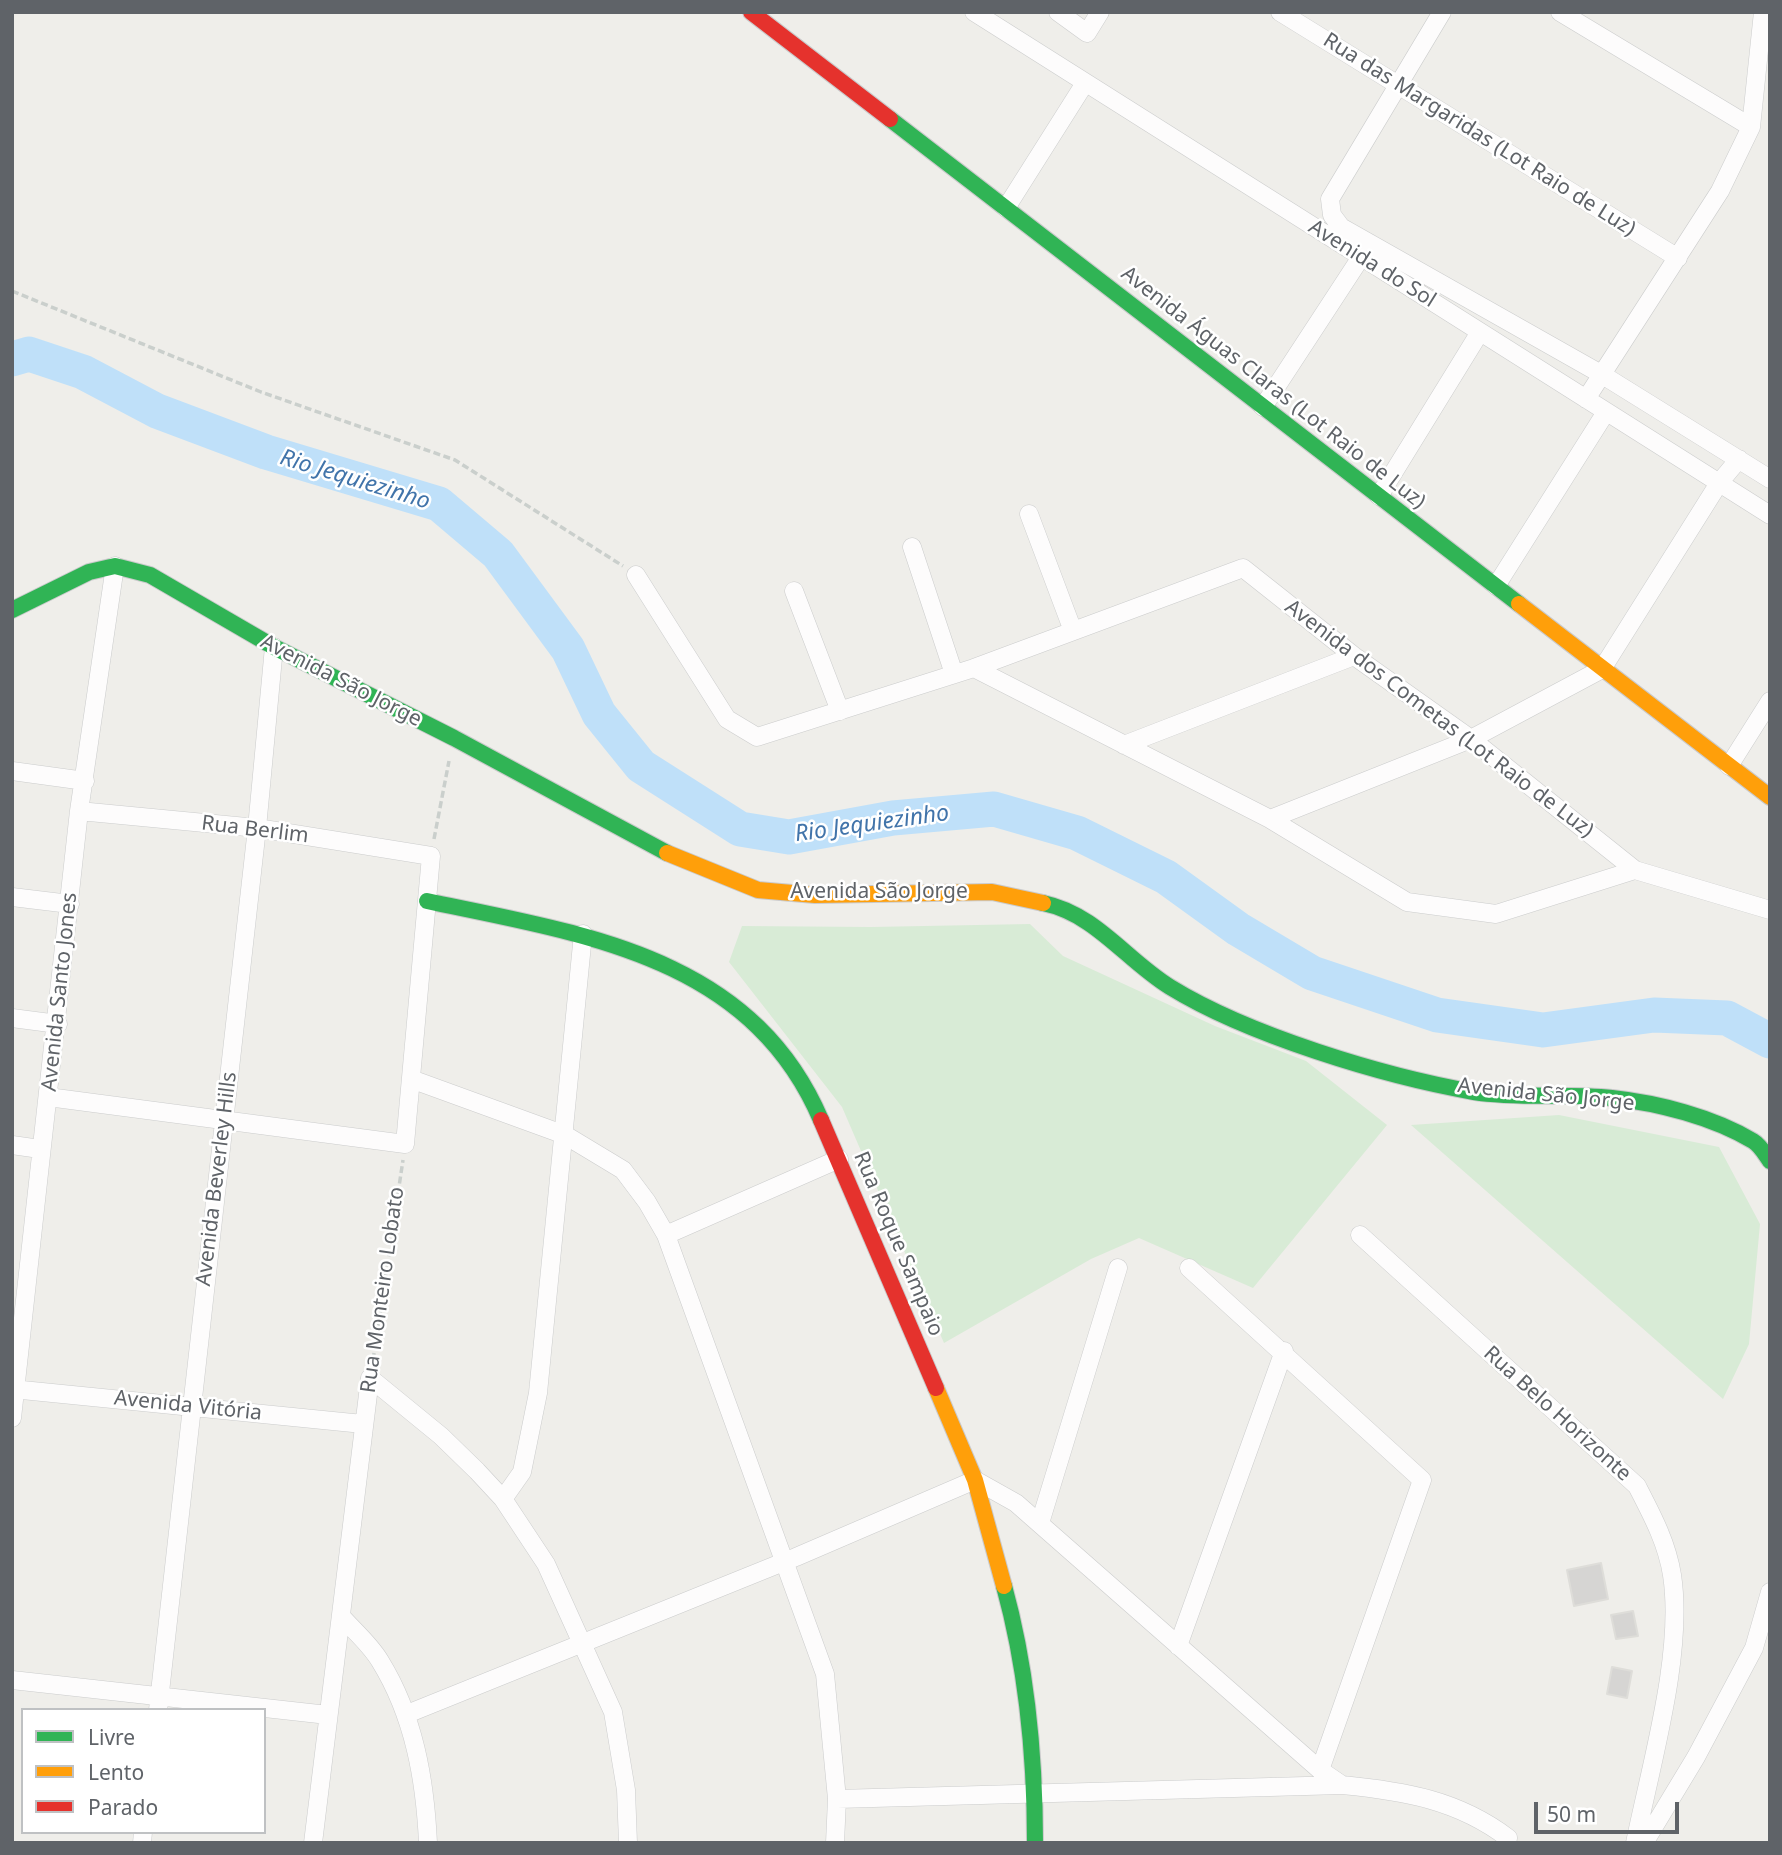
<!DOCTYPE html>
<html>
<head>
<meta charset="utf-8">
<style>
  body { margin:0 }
  #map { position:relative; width:1782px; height:1855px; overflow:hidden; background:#efeeea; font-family:"Noto Sans",sans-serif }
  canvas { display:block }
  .frame { position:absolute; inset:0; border:14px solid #5f6368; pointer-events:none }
  .legend { position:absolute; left:21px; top:1708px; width:245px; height:126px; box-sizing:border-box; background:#fff; border:2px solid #bfc1c3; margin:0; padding:9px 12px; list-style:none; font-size:21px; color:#5f6368 }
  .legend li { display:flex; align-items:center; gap:14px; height:35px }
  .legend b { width:35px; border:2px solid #bfc1c3 }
  .scale { position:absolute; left:1534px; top:1802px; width:145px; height:32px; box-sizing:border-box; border:4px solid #5f6368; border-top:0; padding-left:9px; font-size:21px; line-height:24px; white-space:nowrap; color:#5f6368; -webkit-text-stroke:5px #fff; paint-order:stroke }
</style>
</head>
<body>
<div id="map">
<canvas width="1782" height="1855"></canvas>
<div class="frame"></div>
<ul class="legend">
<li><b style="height:9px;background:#30b455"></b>Livre</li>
<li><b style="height:9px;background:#ff9f0a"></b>Lento</li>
<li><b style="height:9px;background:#e5322d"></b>Parado</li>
</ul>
<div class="scale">50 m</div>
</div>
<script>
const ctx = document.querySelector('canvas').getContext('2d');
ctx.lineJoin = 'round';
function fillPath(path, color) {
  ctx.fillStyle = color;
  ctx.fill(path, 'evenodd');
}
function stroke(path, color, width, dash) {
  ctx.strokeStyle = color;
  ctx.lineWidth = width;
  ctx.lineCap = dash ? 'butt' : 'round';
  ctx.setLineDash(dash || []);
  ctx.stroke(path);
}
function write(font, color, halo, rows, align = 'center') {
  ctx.font = font + ' "Noto Sans",sans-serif';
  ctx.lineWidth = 5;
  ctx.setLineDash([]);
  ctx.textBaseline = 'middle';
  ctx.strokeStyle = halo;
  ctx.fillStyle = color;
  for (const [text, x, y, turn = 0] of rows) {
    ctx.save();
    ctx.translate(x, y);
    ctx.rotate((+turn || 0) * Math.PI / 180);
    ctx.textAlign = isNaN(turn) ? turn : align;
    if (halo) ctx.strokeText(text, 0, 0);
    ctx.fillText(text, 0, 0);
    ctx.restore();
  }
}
const green = new Path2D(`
  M1030,924L1063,956L1215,1026L1306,1061L1387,1125L1253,1288L1139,1238L1091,1259L944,1343L842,1107L729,962L742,926L871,927Z
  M1559,1115L1719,1147L1760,1224L1749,1344L1723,1399L1411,1125Z`);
const river = new Path2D(`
  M12,359L29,354L83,372L157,411L266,452L439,504L498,554L568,649L599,714L641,766L740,829L789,837L893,818L994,809L1077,833L1166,877L1238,929L1312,973L1437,1015L1543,1030L1654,1015L1727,1018L1770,1041`);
const building = new Path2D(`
  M1601,1563L1608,1599L1574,1606L1567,1570Z
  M1633,1611L1638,1636L1616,1639L1611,1615Z
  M1612,1667L1632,1671L1627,1698L1607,1694Z`);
const path = new Path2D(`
  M12,291L261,392L455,460L623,566
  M434,839L449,761
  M373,1360L403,1160`);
const street = new Path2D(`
  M974,12L1770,515
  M1058,12L1087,33L1100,12
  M1280,12L1678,258
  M1442,12L1330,199L1332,215L1341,227L1601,374L1770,479
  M1560,12L1751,127
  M1006,208L1085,83
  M1586,399L1720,191L1751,127L1763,12
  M1263,407L1367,248
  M1379,496L1480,332
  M1029,514L1073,631
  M912,547L954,674
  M636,575L727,719L757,737L974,668L1270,819L1407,902L1496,914L1635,870L1770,910
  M1496,586L1606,412
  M794,591L840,711
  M974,668L1243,568L1354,656L1471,739L1635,870
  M1124,745L1354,656
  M1729,766L1770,701
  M12,771L85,781
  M1270,819L1471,739L1602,669L1719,483L1739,459
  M12,897L70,904
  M12,1018L58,1024
  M411,1079L565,1135L623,1170L647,1202L666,1235L825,1674L837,1799L835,1843
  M48,1097L405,1144L431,856L257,828L79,811
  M12,1145L40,1149
  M666,1235L839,1159
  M1360,1235L1637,1486C1652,1515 1667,1543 1672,1575C1684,1653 1651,1764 1635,1843
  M1189,1268L1422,1480L1320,1770
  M370,1378L441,1436L477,1471L503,1499L546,1564L613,1712L626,1790L628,1843
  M12,1389L363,1424
  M12,1418L79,811L115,566
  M503,1499L522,1472L538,1393L583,934
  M1040,1523L1118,1268
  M341,1616C353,1630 370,1644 380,1661C414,1716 425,1779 428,1843
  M1178,1646L1284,1351
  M12,1680L328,1715
  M158,1710L257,828L274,647
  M407,1714L796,1557L975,1480L1016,1503L1320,1770L1342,1785
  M837,1799L1342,1785C1404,1791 1458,1800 1508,1838L1507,1843
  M142,1843L143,1832
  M313,1843L370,1378
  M1644,1843L1696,1757L1754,1648L1770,1592`);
const fast = new Path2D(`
  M890,119L1519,604
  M12,610L89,572L115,566L150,575L274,647L454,738L667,853
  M427,901C583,934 751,956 821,1120
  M1043,903C1096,914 1126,960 1170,987C1248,1035 1383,1076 1474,1092C1519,1099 1567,1093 1612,1098C1658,1103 1713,1117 1753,1141C1760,1145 1765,1154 1770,1161
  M1004,1586C1027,1669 1035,1758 1035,1843`);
const slow = new Path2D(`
  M1519,604L1770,797
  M667,853L758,890L815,895L992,892L1043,903
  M936,1388L975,1480L1004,1586`);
const jam = new Path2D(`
  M751,12L890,119
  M821,1120L936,1388`);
const streetNames = [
  ["Rua das Margaridas (Lot Raio de Luz)",1479,135,32],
  ["Avenida do Sol",1372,264,32],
  ["Avenida Águas Claras (Lot Raio de Luz)",1273,388,38],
  ["Avenida São Jorge",341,681,27],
  ["Avenida dos Cometas (Lot Raio de Luz)",1439,719,37],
  ["Rua Berlim",255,830,7],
  ["Avenida São Jorge",879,892],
  ["Avenida Santo Jones",60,992,-84],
  ["Avenida São Jorge",1546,1095,6],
  ["Avenida Beverley Hills",217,1179,-83],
  ["Rua Roque Sampaio",898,1244,67],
  ["Rua Monteiro Lobato",383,1290,-82],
  ["Avenida Vitória",188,1406,6],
  ["Rua Belo Horizonte",1557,1414,42]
];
const waterNames = [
  ["Rio Jequiezinho",355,480,17],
  ["Rio Jequiezinho",872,824,-8]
];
fillPath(green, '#d8ebd6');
stroke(river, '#bfe0f9', 35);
fillPath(building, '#d6d5d3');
stroke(building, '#deddd9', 2);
stroke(street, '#cbcccc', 19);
stroke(fast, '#cacacb', 18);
stroke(slow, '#cacacb', 18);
stroke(jam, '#cacacb', 18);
stroke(path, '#cacfcc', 3.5, [7, 3.5]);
stroke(street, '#fdfcfc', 18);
stroke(fast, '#30b455', 16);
stroke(slow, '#ff9f0a', 16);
stroke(jam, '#e5322d', 16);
write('21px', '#5f6368', '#fff', streetNames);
write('italic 23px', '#4174aa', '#fff', waterNames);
</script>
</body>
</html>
